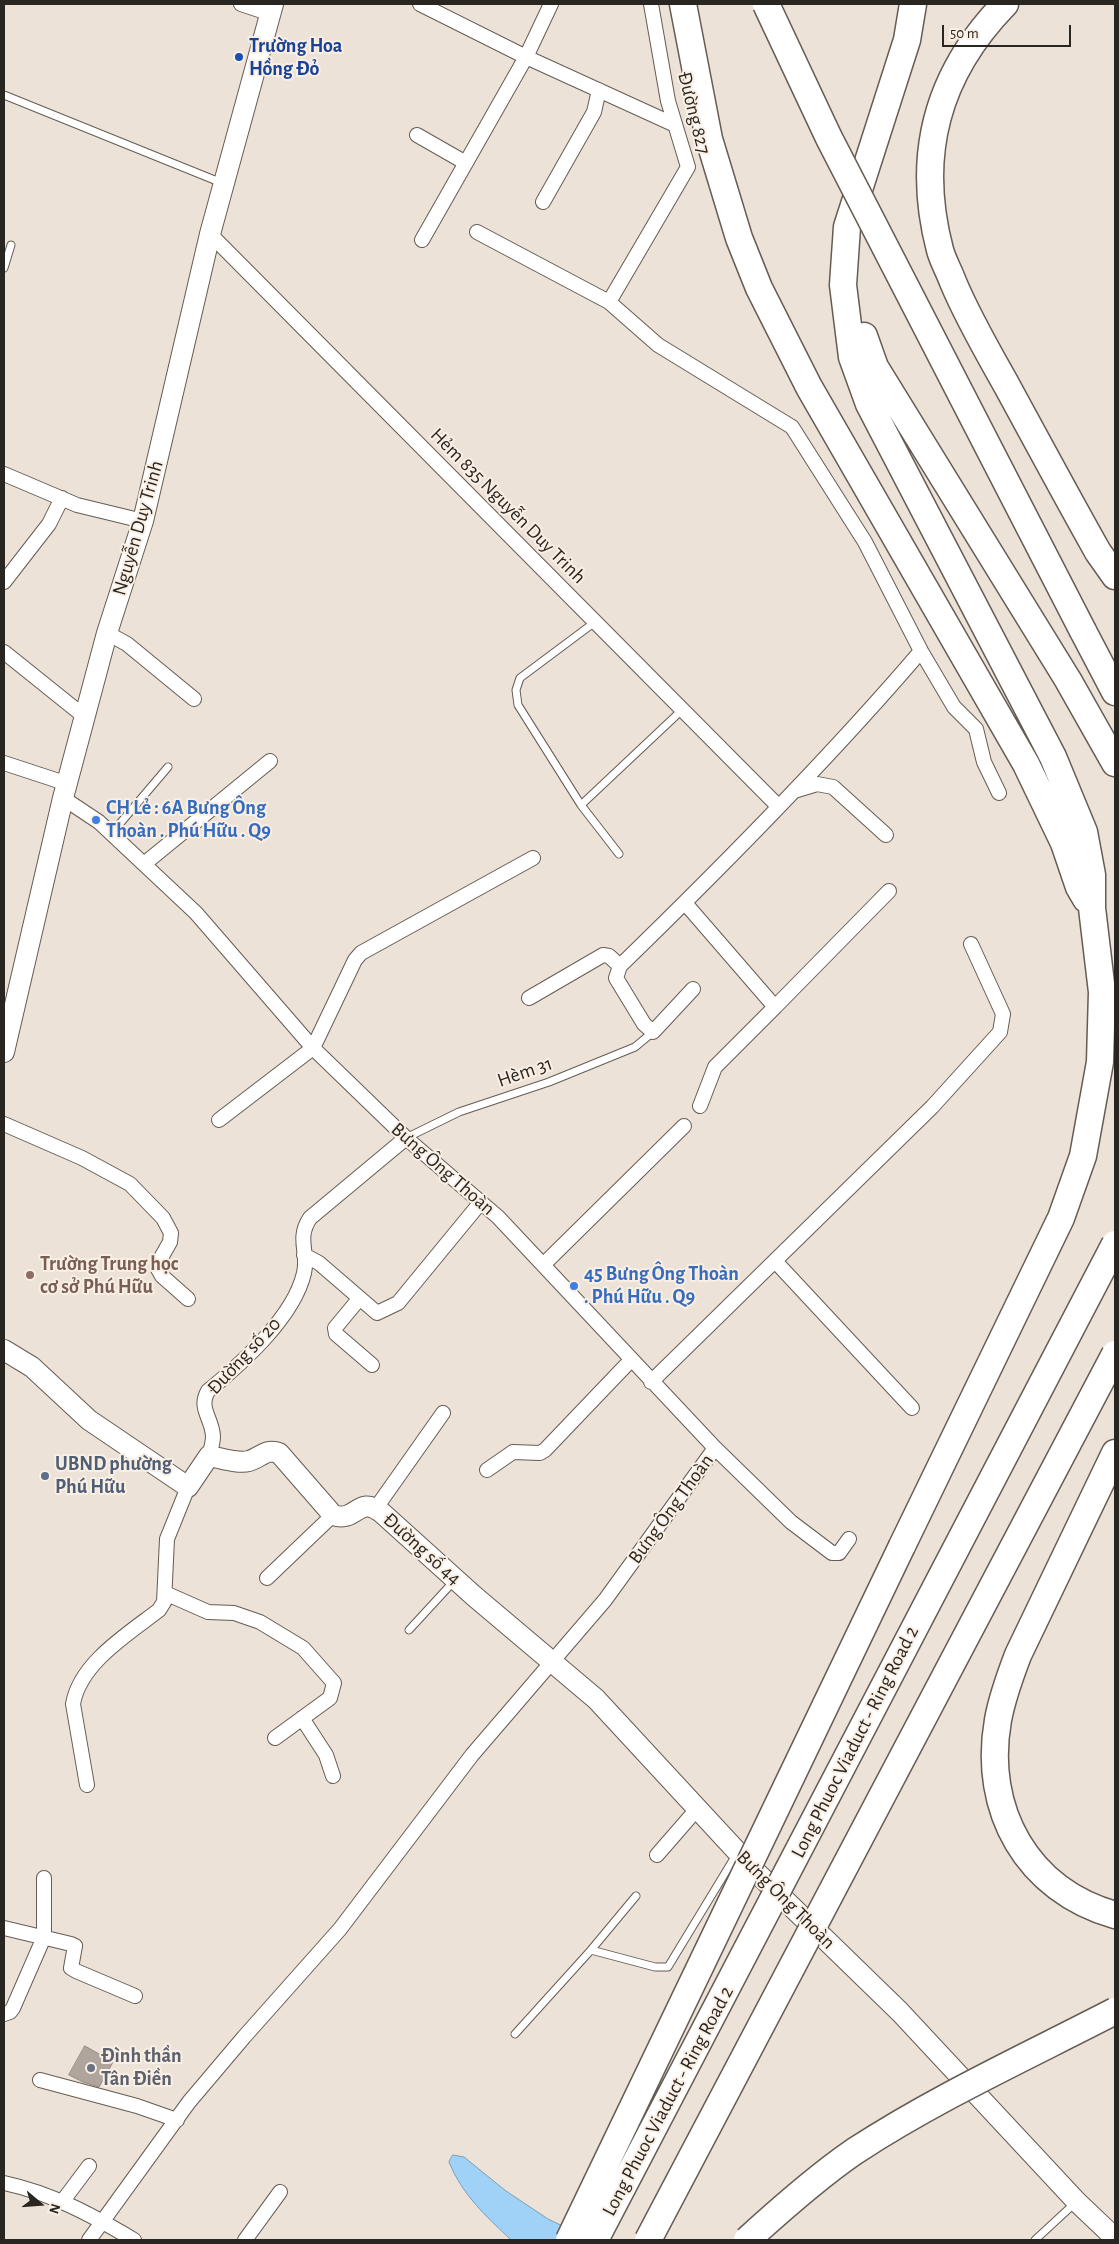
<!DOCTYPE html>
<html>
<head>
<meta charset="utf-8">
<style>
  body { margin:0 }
  #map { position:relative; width:1119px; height:2244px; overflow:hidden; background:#ede2d7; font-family:"Alegreya Sans",sans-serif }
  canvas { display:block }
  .frame { position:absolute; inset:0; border:5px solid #292622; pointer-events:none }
  .north { position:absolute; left:15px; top:2179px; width:50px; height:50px; -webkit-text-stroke:4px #faefe4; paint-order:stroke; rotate:108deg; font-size:14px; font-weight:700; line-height:20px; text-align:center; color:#292622 }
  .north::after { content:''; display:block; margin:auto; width:18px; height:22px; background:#292622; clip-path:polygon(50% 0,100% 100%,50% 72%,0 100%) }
  .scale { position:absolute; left:942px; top:25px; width:129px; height:22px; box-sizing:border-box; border:2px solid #292622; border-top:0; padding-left:6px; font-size:15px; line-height:18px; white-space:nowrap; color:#292622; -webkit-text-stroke:4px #faefe4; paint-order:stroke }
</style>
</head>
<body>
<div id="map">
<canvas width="1119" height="2244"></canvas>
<div class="frame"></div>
<div class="north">N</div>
<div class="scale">50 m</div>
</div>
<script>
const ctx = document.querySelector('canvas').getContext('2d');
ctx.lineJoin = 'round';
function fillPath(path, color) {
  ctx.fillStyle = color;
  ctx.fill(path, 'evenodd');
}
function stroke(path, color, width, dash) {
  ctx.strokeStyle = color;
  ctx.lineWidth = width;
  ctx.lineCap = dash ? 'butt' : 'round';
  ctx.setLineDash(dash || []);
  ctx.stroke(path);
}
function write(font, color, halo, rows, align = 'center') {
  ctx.font = font + ' "Alegreya Sans",sans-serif';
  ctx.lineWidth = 4;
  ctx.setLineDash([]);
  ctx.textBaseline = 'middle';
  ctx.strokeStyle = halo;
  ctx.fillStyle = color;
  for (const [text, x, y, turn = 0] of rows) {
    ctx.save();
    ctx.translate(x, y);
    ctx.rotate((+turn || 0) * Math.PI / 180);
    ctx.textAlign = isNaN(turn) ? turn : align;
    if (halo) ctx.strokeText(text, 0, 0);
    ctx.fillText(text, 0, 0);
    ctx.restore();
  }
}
const water = new Path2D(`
  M453,2155L464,2157L506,2191L548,2219L573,2231L585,2240H511C486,2216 462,2195 449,2162Z`);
const building = new Path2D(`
  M85,2046L113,2062L99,2087L83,2082L69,2075Z`);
const lane = new Path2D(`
  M4,95L222,183
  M4,268L11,245
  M581,805L518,705L516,690L520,678L595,622
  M111,834L168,767
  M619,854L581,805L682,710
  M406,1138L459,1112L549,1082L635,1047L653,1032
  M409,1630L455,1580
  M591,1950L636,1896
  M515,2034L591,1950L655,1967H668L736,1855
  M1035,2240L1075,2203`);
const street = new Path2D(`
  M241,4L271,14
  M420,4L526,57L675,125
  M417,135L466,163
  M543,202L594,112L599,90
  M477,232L609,302L658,345L792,427L865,542L921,651L954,707L976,729L984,762L999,793
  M210,234L778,806
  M422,240L526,57L551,4
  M609,302L688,167L668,101L651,4
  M4,474L77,505L143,521
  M4,582L49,524L62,498
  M107,633L127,644L194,699
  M4,652L85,717
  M4,763L68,784
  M794,791L817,784L833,787L886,835
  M63,798L99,822L196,913L313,1048L406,1138L498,1217L715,1448L605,1600L472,1755L340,1929L244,2037L189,2102L89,2240
  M144,864L270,761
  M685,903L775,1007L889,891
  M693,989L653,1032L644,1024L616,978L620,966C724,865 827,761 921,651
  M529,998L603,955L609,956L620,966
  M700,1106L715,1067L775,1007
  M219,1120L313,1048L355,960L361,953L533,858
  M4,1124L82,1158L130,1184L163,1218L171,1233L170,1242L158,1263V1269L162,1276L188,1299
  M304,1255L319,1263L377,1313L398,1303L481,1202
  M775,1261L912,1408
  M543,1265L684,1126
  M359,1299L335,1328L336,1334L372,1365
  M651,1382L932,1107L1000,1032L1003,1014L971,944
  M715,1448L791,1522L832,1553H839L849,1539
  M209,1456C211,1449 213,1443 213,1436C212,1418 198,1408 208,1391C242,1363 294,1317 304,1273C309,1252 296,1239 310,1218L406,1138
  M487,1470L513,1452L540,1453L545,1450L631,1360
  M376,1508L443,1413
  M267,1578L333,1515
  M165,1593L208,1612L234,1613L260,1622L303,1648L334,1683L330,1698L275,1738
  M302,1718L326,1755L333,1776
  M87,1785L73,1704C80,1663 128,1634 159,1610L164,1602L167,1539L188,1487
  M657,1855L697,1809
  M4,1928L71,1944L75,1946L71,1968L76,1971L135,1996
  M4,2014L10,2012L13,2008L44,1937V1878
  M40,2080L137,2106L177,2120
  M4,2183C51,2193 92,2215 134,2240
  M62,2202L89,2166
  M245,2240L280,2192`);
const secondary = new Path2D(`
  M4,1052L63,798L107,633L143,521L210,234L273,4
  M4,1350L32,1367L89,1420L188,1487L209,1456C221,1458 238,1464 249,1461C260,1458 266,1448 279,1453L333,1515C358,1523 357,1494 382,1513L474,1596L596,1699L756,1872L900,2012L1077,2202L1115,2238`);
const highway = new Path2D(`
  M683,4L709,139L739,238L759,288L809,387L1026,764L1064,843L1079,887L1086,899
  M1005,4C937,74 915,155 940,250C943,261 949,271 953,282C968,318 988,352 1007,386C1037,441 1067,497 1098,552L1115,576
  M864,336L875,367L1068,680L1115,763
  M1083,631L1115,692
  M1115,1453L1018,1655C1010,1676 1002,1698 998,1720C982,1810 1027,1890 1115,1915
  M902,1546L1061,1218L1083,1156L1100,1062L1102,992L1092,908V875L1084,832L1053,757L869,404L852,357L843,285L847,227L907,40L913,4`);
const highwayBridge = new Path2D(`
  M766,4L829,138L1083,631
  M569,2240L902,1546
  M595,2240L1115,1244
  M648,2240L1115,1354
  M747,2240C781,2209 817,2177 855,2151C938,2097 1028,2056 1115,2011`);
const markers = [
  [239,57,5,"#1a4fb4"],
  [96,820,5,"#3f7fe0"],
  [30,1275,5,"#8d6e63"],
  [574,1286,5,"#3f7fe0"],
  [45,1476,5,"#5c6f8a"],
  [91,2068,5,"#6b7280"]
];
const transitNames = [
  ["Trường Hoa",249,46],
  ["Hồng Đỏ",249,69]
];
const streetNames = [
  ["Đường 827",694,113,76],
  ["Hẻm 835 Nguyễn Duy Trinh",508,506,45],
  ["Nguyễn Duy Trinh",138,528,-74],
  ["Hèm 31",525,1072,-19],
  ["Bưng Ông Thoàn",443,1169,41],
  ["Đường số 20",244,1356,-47],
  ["Bưng Ông Thoàn",671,1509,-54],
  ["Đường số 44",422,1549,42],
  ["Long Phuoc Viaduct - Ring Road 2",855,1742,-63],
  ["Bưng Ông Thoàn",786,1900,45],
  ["Long Phuoc Viaduct - Ring Road 2",668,2101,-62]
];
const shopNames = [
  ["CH Lẻ : 6A Bưng Ông",106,808],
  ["Thoàn . Phú Hữu . Q9",106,831],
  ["45 Bưng Ông Thoàn",584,1274],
  [". Phú Hữu . Q9",584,1297]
];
const educationNames = [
  ["Trường Trung học",40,1264],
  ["cơ sở Phú Hữu",40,1287]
];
const serviceNames = [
  ["UBND phường",55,1464],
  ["Phú Hữu",55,1487]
];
const worshipNames = [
  ["Đình thần",101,2056],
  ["Tân Điền",101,2079]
];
fillPath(water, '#9fd2f6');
stroke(water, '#7c9eb6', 1);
fillPath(building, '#b0a59c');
stroke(building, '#948980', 1);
stroke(lane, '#655c53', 9);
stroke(street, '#655c53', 16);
stroke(secondary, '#655c53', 22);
stroke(highway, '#655c53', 29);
stroke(lane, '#fff', 7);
stroke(street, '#fff', 14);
stroke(secondary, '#fff', 20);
stroke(highway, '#fff', 26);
stroke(highwayBridge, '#655c53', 29, []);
stroke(highwayBridge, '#fff', 26);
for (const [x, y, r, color] of markers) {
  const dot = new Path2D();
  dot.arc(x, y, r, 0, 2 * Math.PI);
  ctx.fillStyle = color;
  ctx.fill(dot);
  stroke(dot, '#faefe4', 2);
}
write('bold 20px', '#164399', '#faefe4', transitNames, 'left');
write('20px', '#292622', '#faefe4', streetNames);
write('bold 20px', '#366cbe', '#faefe4', shopNames, 'left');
write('bold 20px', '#785e54', '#faefe4', educationNames, 'left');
write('bold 20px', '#4e5e75', '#faefe4', serviceNames, 'left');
write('bold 20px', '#5b616d', '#faefe4', worshipNames, 'left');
</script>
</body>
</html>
